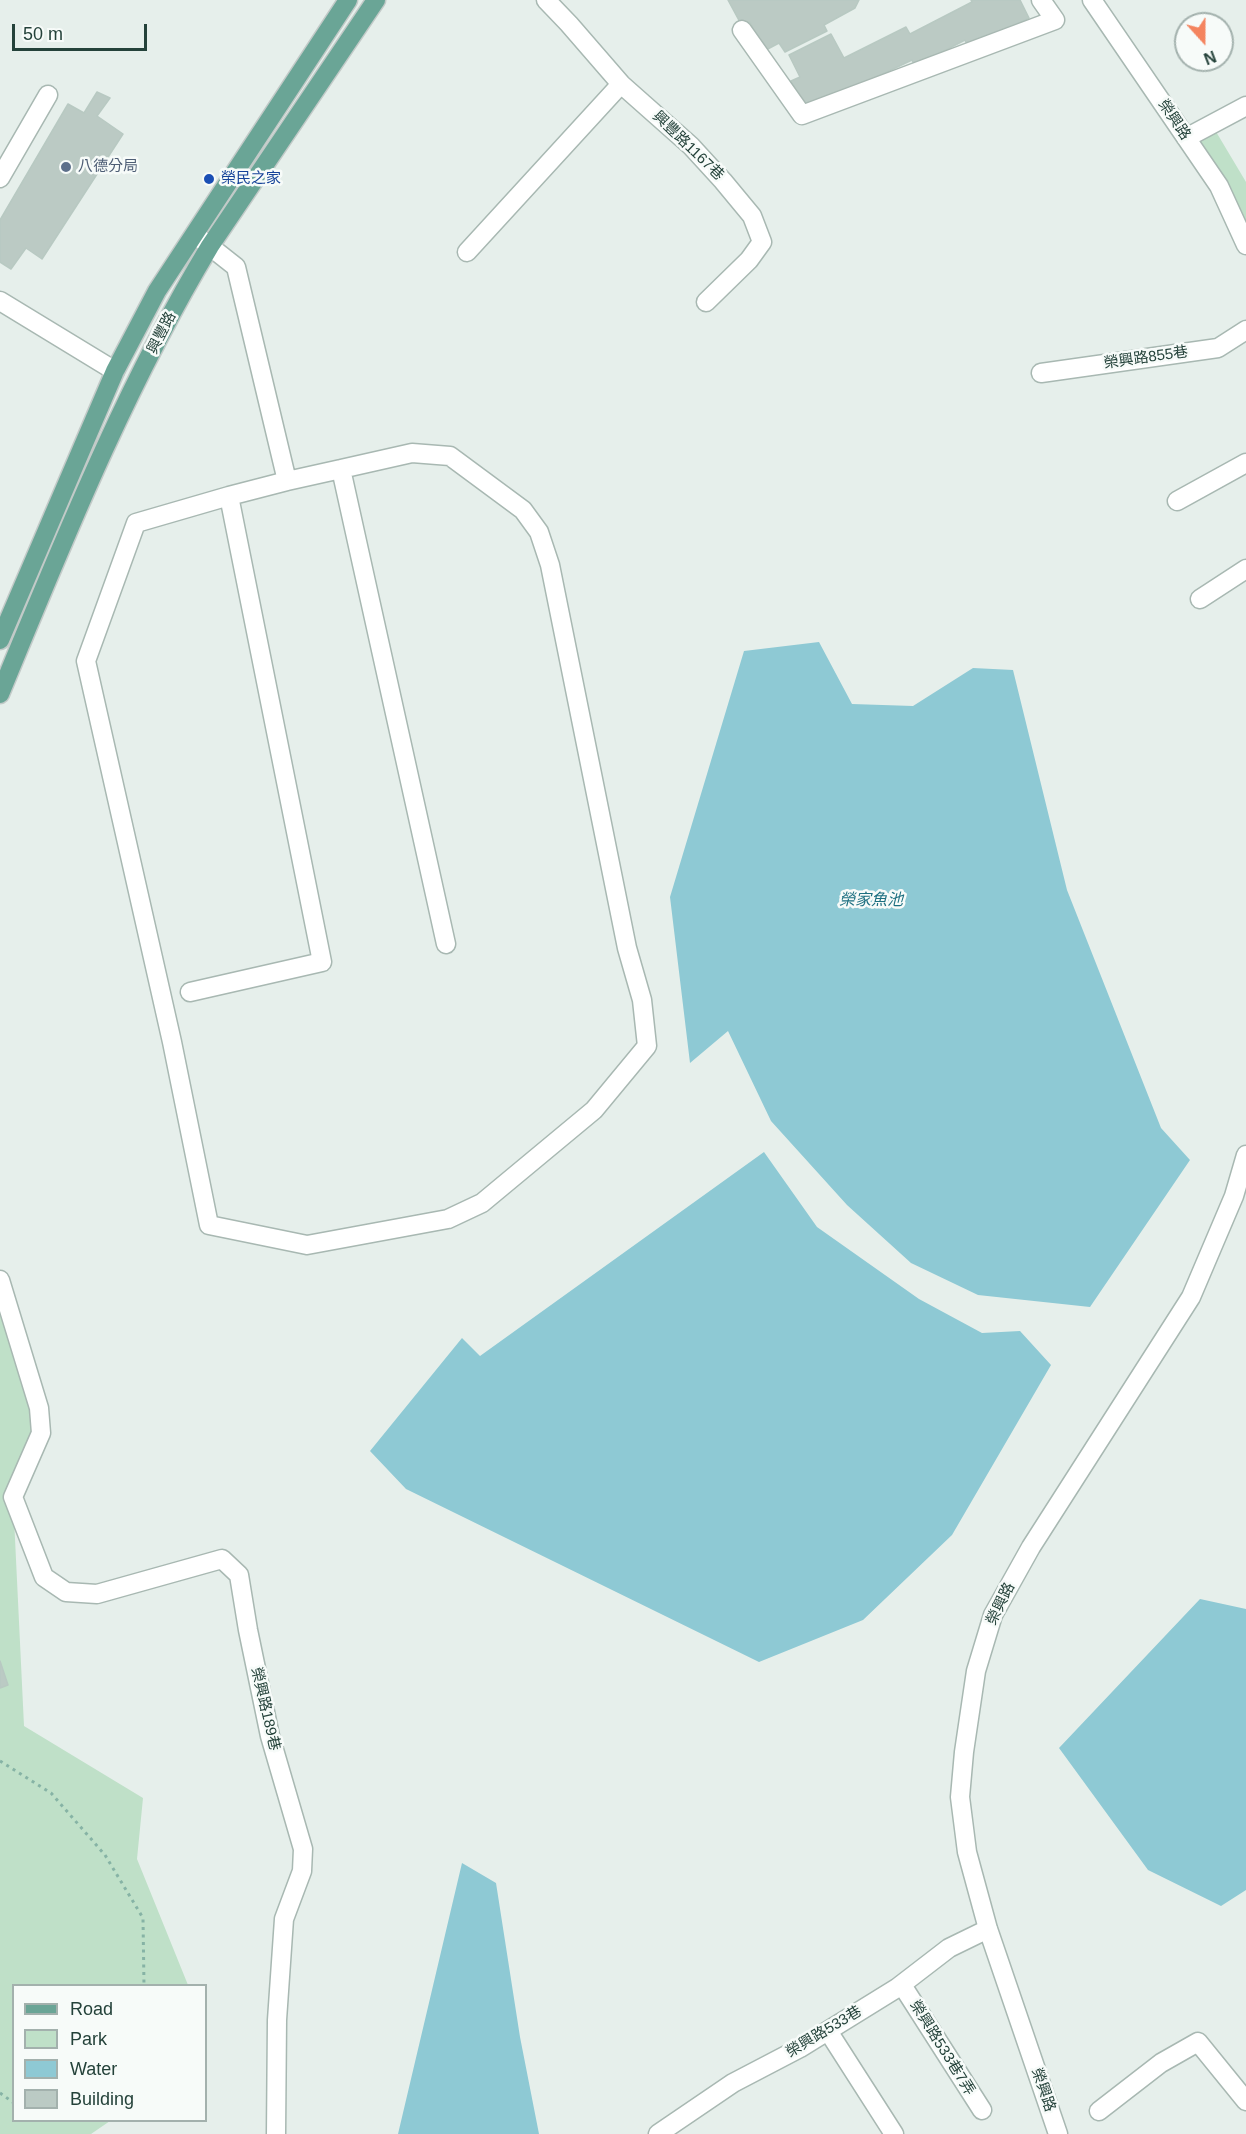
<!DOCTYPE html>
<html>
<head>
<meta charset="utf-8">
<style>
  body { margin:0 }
  #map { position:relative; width:1246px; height:2134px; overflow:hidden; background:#e6efeb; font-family:Helvetica,sans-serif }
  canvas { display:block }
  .legend { position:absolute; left:12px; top:1984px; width:195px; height:138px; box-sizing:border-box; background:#f7fbf9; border:2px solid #a3b1ad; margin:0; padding:8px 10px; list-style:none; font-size:18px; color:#24423a }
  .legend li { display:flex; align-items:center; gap:12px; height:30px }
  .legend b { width:30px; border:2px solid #a3b1ad }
  .north { position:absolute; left:1174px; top:12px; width:60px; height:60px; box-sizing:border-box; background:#f7fbf9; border:2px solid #a3b1ad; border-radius:50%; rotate:159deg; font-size:16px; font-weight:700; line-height:24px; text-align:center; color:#24423a }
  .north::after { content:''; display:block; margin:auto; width:21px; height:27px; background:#f4845f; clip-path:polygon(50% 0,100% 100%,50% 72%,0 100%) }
  .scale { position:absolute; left:12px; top:24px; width:135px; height:27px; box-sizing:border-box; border:3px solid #24423a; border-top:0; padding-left:8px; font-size:18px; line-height:21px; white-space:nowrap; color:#24423a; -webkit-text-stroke:4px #f7fbf9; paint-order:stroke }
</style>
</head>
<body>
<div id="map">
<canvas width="1246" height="2134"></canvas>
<ul class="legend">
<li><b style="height:8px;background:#6aa596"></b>Road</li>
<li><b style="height:16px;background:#bfe0c8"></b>Park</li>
<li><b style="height:16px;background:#8ec9d4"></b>Water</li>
<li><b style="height:16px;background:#bbcac4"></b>Building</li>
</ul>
<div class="north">N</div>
<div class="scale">50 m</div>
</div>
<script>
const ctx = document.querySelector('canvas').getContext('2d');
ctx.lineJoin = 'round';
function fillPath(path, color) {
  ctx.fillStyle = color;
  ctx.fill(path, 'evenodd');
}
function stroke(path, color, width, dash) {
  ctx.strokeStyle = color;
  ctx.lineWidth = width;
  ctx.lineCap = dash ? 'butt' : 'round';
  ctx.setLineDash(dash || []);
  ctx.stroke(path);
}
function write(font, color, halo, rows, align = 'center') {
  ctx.font = font + ' Helvetica,"Noto Sans TC",sans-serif';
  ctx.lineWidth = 5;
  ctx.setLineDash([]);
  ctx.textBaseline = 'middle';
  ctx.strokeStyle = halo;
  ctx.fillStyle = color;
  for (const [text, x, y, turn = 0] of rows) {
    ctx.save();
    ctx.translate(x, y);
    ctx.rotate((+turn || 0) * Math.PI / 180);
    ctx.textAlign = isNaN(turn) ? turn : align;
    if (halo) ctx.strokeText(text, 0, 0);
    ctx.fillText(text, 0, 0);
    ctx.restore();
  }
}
const green = new Path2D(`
  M1215,130L1246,182V226L1195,140Z
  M0,1282L39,1408L13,1497L24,1726L143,1798L137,1859L188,1985L14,1986V2120L110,2121L91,2134H0Z`);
const water = new Path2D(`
  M819,642L852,704L913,706L973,668L1013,670L1067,890L1161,1128L1190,1160L1090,1307L978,1295L911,1263L847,1205L771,1121L728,1031L690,1063L670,897L744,651Z
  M764,1152L817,1227L919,1299L982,1333L1020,1331L1051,1365L952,1535L863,1620L759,1662L406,1489L370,1451L462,1338L480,1356Z
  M1200,1599L1246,1609V1890L1221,1906L1148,1870L1059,1748Z
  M462,1863L496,1883L520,2037L539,2134H398Z`);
const building = new Path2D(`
  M728,0H859L855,8L824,25L827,31L785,52L779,43L764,51L750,22L742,26Z
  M971,0H1020L1029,18L969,49L965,40L915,66L912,60L807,110L791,81L800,77L789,55L831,34L844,58L906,27L910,34L972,2Z
  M97,92L110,98L97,116L123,134L42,259L26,248L11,269L0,262V220L68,104L84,113Z
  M0,1661L8,1685L0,1688Z`);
const path = new Path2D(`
  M0,1761L51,1793L105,1855L143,1918L144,1986
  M0,2093L14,2103`);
const minor = new Path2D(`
  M546,0L569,24L621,84L691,146L723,181L752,216L762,242L749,260L706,302
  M1092,0L1219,186L1246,245
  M742,30L802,115L1055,20L1041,0
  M1186,138L1246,106
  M0,178L48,95
  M467,252L621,84
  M0,301L115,371
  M1041,373L1218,348L1246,330
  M287,481L341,469L446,944
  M229,496L136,523L86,661L172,1042L209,1225L307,1245L448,1219L482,1203L594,1110L647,1046L642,1000L627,948L550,565L539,532L523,510L450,456L412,453L341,469
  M1177,501L1246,463
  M1200,599L1246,569
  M190,992L322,962L229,496L287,481L236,267L198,237
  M0,1280L39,1408L41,1433L13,1497L44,1577L66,1592L97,1594L222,1559L239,1575L248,1630L270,1736L303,1849L302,1871L284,1919L277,2020L276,2134
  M902,1985L982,2110
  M828,2031L894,2134
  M1099,2111L1161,2063L1198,2042L1246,2101
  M658,2134L733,2083L800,2048L897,1988L949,1948L988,1929
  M1058,2134L988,1929L967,1852L960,1797L964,1752L976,1671L993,1615L1031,1547L1191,1297L1234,1196L1246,1155`);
const major = new Path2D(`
  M0,640L115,371L157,291L348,0
  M0,694C63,542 125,387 210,246L376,0`);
const markers = [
  [66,167,6,"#5c6f8a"],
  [209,179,6,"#1a4fb4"]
];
const streetNames = [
  ["榮興路",1174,120,56],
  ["興豐路1167巷",688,146,44],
  ["興豐路",162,333,-63],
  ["榮興路855巷",1146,358,-8],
  ["榮興路",1001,1604,-64],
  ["榮興路189巷",265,1709,77],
  ["榮興路533巷",824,2032,-31],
  ["榮興路533巷7弄",942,2048,58],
  ["榮興路",1043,2090,71]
];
const serviceNames = [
  ["八德分局",78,167]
];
const transitNames = [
  ["榮民之家",221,179]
];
const waterNames = [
  ["榮家魚池",871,901]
];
fillPath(green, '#bfe0c8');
fillPath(water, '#8ec9d4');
fillPath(building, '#bbcac4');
stroke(building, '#b8c9c2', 1.5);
stroke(minor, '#a8b8b2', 21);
stroke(major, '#c2cac8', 21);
stroke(path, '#86b3a5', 3, [3, 4.5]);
stroke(minor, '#fff', 18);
stroke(major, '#6aa596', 18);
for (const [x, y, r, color] of markers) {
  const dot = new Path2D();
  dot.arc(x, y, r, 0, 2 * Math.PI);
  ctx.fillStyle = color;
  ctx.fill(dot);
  stroke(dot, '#f7fbf9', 2);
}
write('15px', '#24423a', '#f7fbf9', streetNames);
write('15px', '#4e5e75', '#f7fbf9', serviceNames, 'left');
write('15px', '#164399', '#f7fbf9', transitNames, 'left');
write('italic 16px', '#1c6f80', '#f7fbf9', waterNames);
</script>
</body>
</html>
